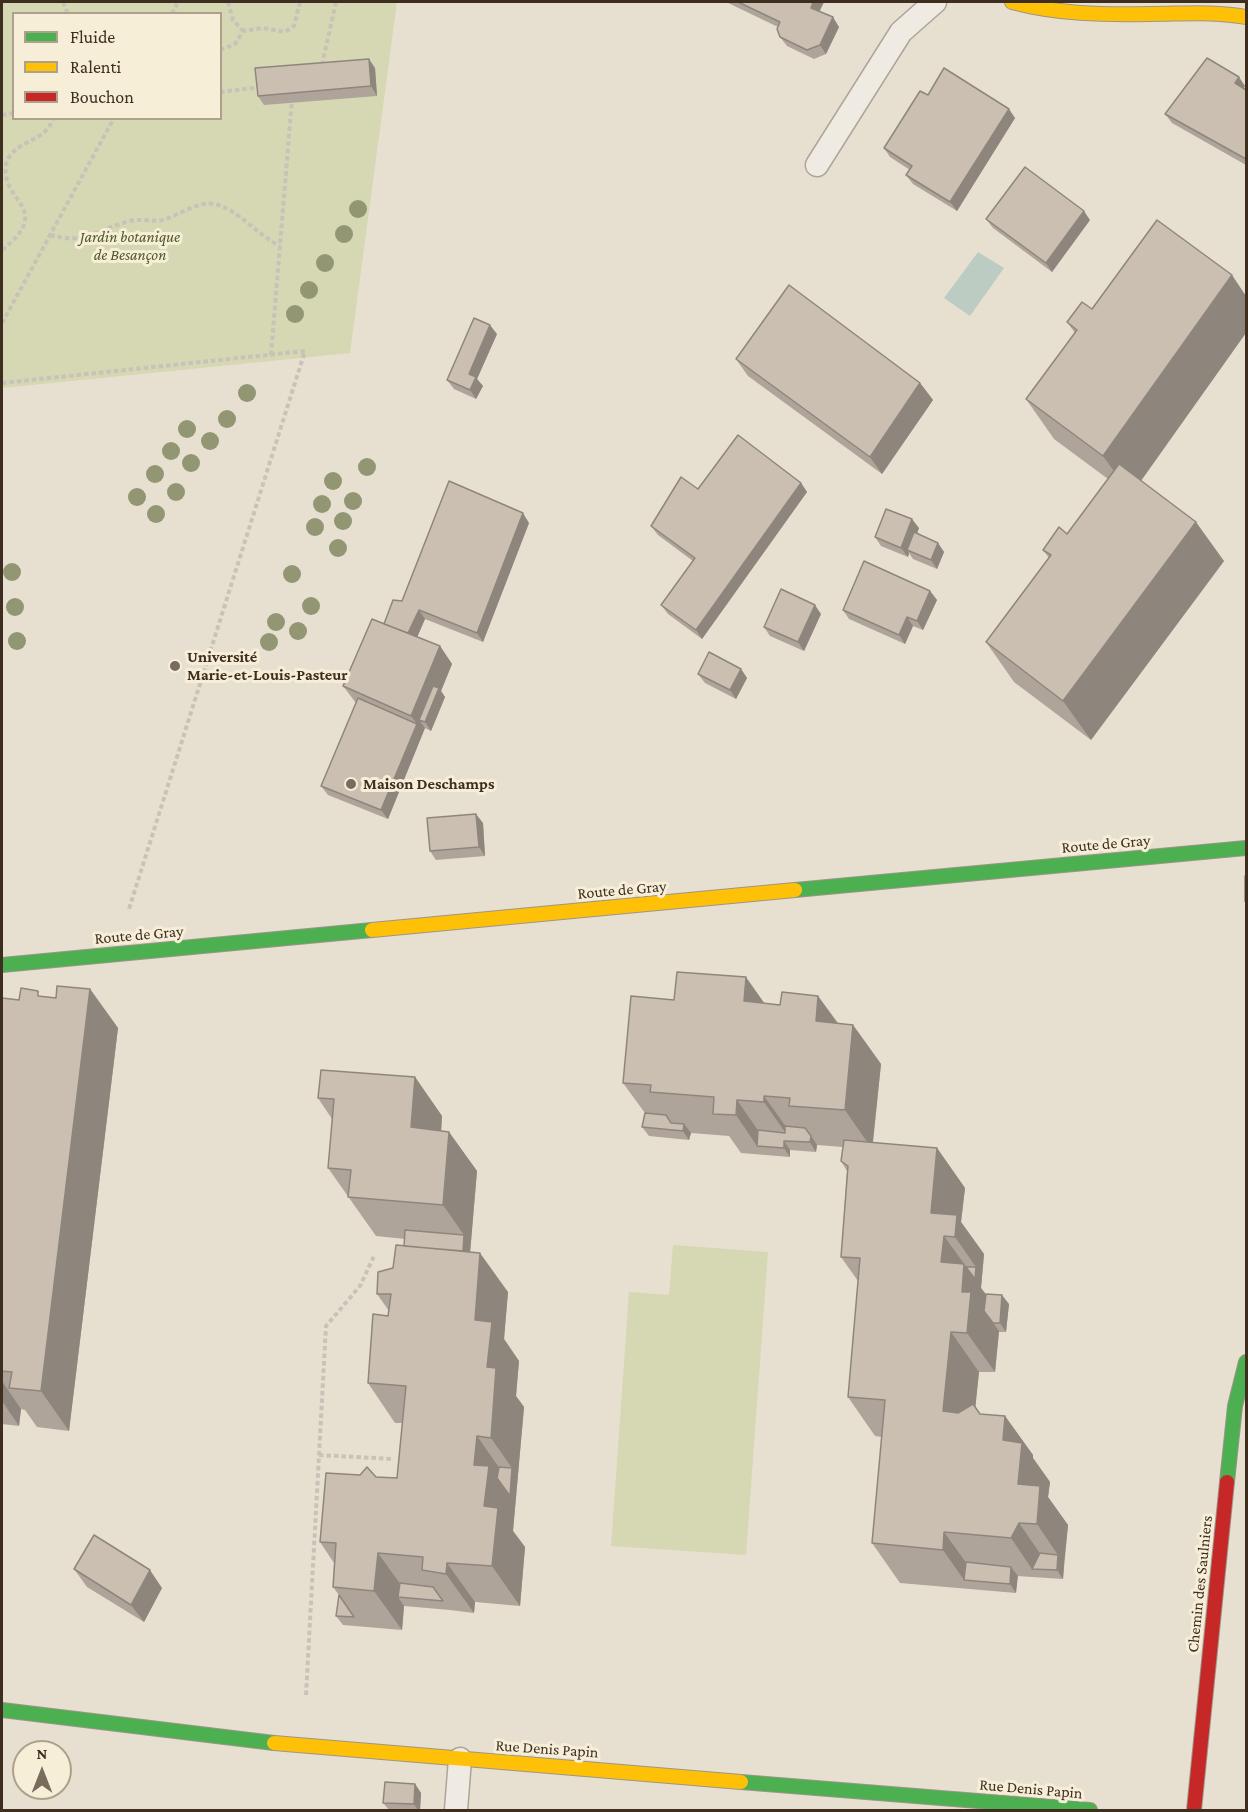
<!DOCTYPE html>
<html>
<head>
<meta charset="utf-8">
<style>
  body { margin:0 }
  #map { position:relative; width:1248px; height:1812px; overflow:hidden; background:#e7e0d1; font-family:"Crimson Pro",serif }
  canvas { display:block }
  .frame { position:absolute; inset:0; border:3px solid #3d2e20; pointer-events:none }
  .legend { position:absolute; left:12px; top:12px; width:210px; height:108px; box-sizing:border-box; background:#f7eed8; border:2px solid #ada18e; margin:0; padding:8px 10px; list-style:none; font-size:18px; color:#3d2e20 }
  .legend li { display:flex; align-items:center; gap:12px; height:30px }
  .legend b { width:30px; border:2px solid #ada18e }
  .north { position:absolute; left:12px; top:1740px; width:60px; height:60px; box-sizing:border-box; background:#f7eed8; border:2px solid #ada18e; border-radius:50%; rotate:0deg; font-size:16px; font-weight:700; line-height:24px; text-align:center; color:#3d2e20 }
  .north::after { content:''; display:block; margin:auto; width:21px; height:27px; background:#786c5e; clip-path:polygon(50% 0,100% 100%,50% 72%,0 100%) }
</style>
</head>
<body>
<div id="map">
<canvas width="1248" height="1812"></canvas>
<div class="frame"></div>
<ul class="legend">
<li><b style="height:8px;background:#4caf50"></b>Fluide</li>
<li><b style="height:8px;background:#ffc107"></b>Ralenti</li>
<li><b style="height:8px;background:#c62828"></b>Bouchon</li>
</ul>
<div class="north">N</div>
</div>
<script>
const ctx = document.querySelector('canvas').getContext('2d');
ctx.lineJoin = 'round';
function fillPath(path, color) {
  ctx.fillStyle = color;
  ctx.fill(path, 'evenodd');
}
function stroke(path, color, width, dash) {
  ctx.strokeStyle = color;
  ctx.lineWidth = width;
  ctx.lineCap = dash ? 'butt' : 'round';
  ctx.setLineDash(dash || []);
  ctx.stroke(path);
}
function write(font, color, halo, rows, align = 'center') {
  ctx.font = font + ' "Crimson Pro",serif';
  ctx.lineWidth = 6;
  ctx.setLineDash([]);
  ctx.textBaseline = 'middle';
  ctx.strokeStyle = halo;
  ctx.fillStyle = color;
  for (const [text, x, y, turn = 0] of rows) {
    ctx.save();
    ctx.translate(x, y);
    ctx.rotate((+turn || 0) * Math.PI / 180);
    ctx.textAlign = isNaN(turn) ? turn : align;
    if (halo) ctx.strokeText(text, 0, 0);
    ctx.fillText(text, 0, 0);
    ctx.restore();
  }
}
const green = new Path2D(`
  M2,2H397L350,353L2,388ZM14,14H220V118H14Z
  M673,1245L768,1252L746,1555L611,1546L629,1292L669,1295Z`);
const water = new Path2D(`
  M978,252L1004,268L970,316L944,298Z`);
const path = new Path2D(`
  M63,2L68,14
  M228,2L233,20L243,31
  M172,14L178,2
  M220,50L235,44L243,31L263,28L285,32L294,26L300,2
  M322,65L336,2
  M220,92L262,87
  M2,115L14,113
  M50,235C85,245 98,229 130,221C142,218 154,223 166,219C181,214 198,201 214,204C237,208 258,236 280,246
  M2,250C55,208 0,202 6,165C12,139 46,144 53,118
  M2,323L114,118
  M271,355L292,99
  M2,383L305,351L129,909
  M319,1455L393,1459
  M306,1695L326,1326L360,1286L374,1256`);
const lane = new Path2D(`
  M817,165L901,32L935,2
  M456,1810L460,1759`);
const fast = new Path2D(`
  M795,890L1246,848
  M2,965L372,930
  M1227,1482L1235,1406L1246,1362
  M2,1710L274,1743
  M741,1782L1090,1810`);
const slow = new Path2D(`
  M1012,2C1057,14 1103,15 1149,14C1182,14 1214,11 1246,17
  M372,930L795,890
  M274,1743L741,1782`);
const jam = new Path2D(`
  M1194,1810L1227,1482`);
const trees = [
  [358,209],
  [344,234],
  [325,263],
  [309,290],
  [295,314],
  [247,393],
  [227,419],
  [187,429],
  [210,441],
  [171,451],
  [191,463],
  [367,467],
  [155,474],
  [333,481],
  [176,492],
  [137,497],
  [353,501],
  [322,504],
  [156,514],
  [343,521],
  [315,527],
  [338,548],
  [12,572],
  [292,574],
  [311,606],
  [15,607],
  [276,622],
  [298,631],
  [17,641],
  [269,642]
];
const wall = new Path2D(`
  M726,2H824L819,11L839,27L826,54L814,59L787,46L780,37L778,27Z
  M375,68L377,96L264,105L258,96Z
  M1245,86L1244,88L1246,90V165L1172,123L1165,114Z
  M928,95L1015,118L957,211L913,184L906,175L910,170L890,157L884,148Z
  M986,219L1090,220L1052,272L993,228Z
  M1082,302L1141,481L1224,561L1091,740L1014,682L986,642L1049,558L1043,550L1067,534L1108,479L1054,439L1026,399L1075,333L1067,322Z
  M497,334L477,379L483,386L476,399L454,389L447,380Z
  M736,359L920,383L933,400L882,474L748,376Z
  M801,483L807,492L702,639L668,614L661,605L693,561L658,535L651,526L698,489Z
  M529,523L483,642L425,619L417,637L440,646L452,664L441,691L445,697L431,731L425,728L388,819L328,795L321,786L356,703L343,686L384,624L402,601Z
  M919,528L917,534L938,543L944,552L937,569L913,559L909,553L908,557L881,546L875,537Z
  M930,591L937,600L923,630L913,626L905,644L849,619L843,610Z
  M821,614L804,651L770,636L764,627Z
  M741,669L747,678L736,699L705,683L698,674Z
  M483,823L485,856L436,860L430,851Z
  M90,989L118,1028L69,1431L37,1427L25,1410L21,1409L19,1426L2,1424V998L19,1000L42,996L56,998Z
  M818,996L838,1023L853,1025L881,1064L873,1143L937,1148L965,1188L961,1222L984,1254L981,1288L986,1294L1009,1304L1006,1332H999L995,1372H979L975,1408L980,1414L1005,1416L1033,1455V1458L1050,1482L1048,1497L1068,1525L1063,1579L1017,1576L1016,1593L900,1583L872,1543L882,1437L875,1436L848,1397L858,1281L841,1257L847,1171L841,1161L843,1147L817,1145L816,1152L790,1150V1157L741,1153L729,1136L691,1133L689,1140L649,1136L642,1127L645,1113L623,1083L674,1000L780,1005Z
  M415,1077L442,1116L441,1131L449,1132L477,1171L470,1252L508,1292L504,1339L519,1361L516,1396L524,1407L513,1531L525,1547L520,1606L475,1602L474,1613L450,1610L404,1606L402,1630L343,1625L336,1616L339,1595L333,1587L334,1563L320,1542L376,1477L397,1478L402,1423H395L368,1383L388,1316L389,1311L377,1294L393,1268L404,1246L405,1239L376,1236L328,1168L332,1119L318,1098Z
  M74,1569L162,1588L144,1622L87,1587Z
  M415,1784L421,1793L420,1810H389L383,1803Z`);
const shadedWall = new Path2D(`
  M813,2H824L817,17L811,8Z
  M833,17L839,27L826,54L820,45Z
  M369,59L375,68L377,96L371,86Z
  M1239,77L1245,86L1241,92L1235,83Z
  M1009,109L1015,118L957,211L950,202Z
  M1084,211L1090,220L1052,272L1046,263Z
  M1232,275L1246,296V333L1131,495L1103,456Z
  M490,325L497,334L477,379L483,386L476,399L470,390L469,374Z
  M920,383L933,400L882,474L870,457Z
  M801,483L807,492L702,639L696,630Z
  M523,513L529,523L483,642L477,633Z
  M912,519L919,528L910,551L907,550L909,553L908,557L901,548Z
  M1196,522L1224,561L1091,740L1063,701Z
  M938,543L944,552L937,569L931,560Z
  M930,591L937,600L923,630L917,621Z
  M815,605L821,614L804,651L798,642Z
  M419,610L425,619L413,647L406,637Z
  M907,617L913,626L905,644L899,635Z
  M440,646L452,664L441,691L445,697L431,731L425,722L419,720L425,728L388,819L381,810L417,724L411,716Z
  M741,669L747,678L736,699L730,690Z
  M476,814L483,823L485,856L479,847Z
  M746,977L774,1017L744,1001Z
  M90,989L118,1028L69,1431L41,1391Z
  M818,996L846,1035L816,1021Z
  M853,1025L881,1064L872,1149L845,1110Z
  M415,1077L442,1116L439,1166L411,1127Z
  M764,1096L792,1135V1142L764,1102Z
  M737,1100L764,1139L757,1146L736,1115Z
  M684,1124L691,1133L689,1140L683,1131Z
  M449,1132L477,1171L467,1289L461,1280L464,1235L443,1205Z
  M811,1136L817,1145L816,1152L810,1142Z
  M784,1141L790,1150V1157L784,1148Z
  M937,1148L965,1188L961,1222L984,1254L981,1288L992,1303L991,1320L999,1331L995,1372L967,1333L941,1262L944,1236L975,1279L976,1267L955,1237L931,1213Z
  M480,1253L508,1292L504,1339L519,1361L516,1396L524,1407L513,1531L525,1547L520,1606L492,1566L484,1506L474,1465L477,1436L505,1476L512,1468L491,1438L487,1367L475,1320Z
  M1002,1295L1009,1304L1006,1332L1000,1323Z
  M951,1332L979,1372L971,1450L943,1411Z
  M2,1381L21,1409L19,1426L2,1401Z
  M1005,1416L1033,1455V1458L1050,1482L1048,1497L1068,1525L1064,1564L1037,1524L1018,1484L1003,1440Z
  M1019,1523L1046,1562L1032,1569L1011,1538Z
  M944,1532L972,1571L964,1580L943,1550Z
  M378,1553L406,1592L398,1597L404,1606L402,1630L374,1591Z
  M1058,1555L1064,1564L1063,1579L1057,1570Z
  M447,1563L475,1602L474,1613L446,1574Z
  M1011,1567L1018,1576L1016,1593L1010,1584Z
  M150,1570L162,1588L144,1622L131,1605Z
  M415,1784L421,1793L420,1810H418L414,1804Z`);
const building = new Path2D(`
  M738,2H813L811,8L833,17L820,45L807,50L780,37L777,29L780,22Z
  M1207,58L1239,77L1235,83L1246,90V159L1165,114Z
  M369,59L371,86L258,96L255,68Z
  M944,68L1009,109L950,202L906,175L912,166L884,148L920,91L928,95Z
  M1025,167L1084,211L1046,263L986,219Z
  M1157,220L1232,275L1103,456L1026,399L1077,330L1067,322L1082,302L1092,309Z
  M789,285L920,383L870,457L736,359Z
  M474,318L490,325L469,374L476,377L470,390L447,380Z
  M738,435L801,483L696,630L661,605L695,558L651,526L681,477L698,489Z
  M1119,464L1196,522L1063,701L986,642L1051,555L1043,550L1059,527L1067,534Z
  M449,481L523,513L477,633L419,610L408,633L384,624L393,600L402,601Z
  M886,509L912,519L901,548L875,537Z
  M914,532L938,543L931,560L907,550Z
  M864,561L930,591L917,621L907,617L899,635L843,610Z
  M781,589L815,605L798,642L764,627Z
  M372,619L440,646L411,716L343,686Z
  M709,652L741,669L730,690L698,674Z
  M433,686L439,688L425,722L419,720Z
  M358,698L417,724L381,810L321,786Z
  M476,814L479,847L430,851L427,818Z
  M1245,876H1246V903L1245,901Z
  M677,972L746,977L744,1001L780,1005L782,992L818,996L816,1021L853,1025L845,1110L789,1106L790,1098L764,1096V1102L737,1100L736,1115L713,1114L714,1097L650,1092L651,1085L623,1083L631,996L674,1000Z
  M57,986L90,989L41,1391L9,1388L12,1372L2,1371V998L19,1000L21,988L38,991V996L56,998Z
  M321,1070L415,1077L411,1127L449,1132L443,1205L348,1197L351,1170L328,1168L334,1099L318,1098Z
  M645,1113L666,1115L671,1123L684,1124L683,1131L642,1127Z
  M785,1126L805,1128L811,1136L810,1142L784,1141V1148L757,1146L758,1130L785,1133Z
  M844,1140L937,1148L931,1213L957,1215L955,1237L944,1236L941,1262L964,1264L962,1292H971L967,1333L951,1332L943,1411L958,1413L973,1404L980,1414L1005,1416L1003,1440L1022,1443L1018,1484L1040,1486L1037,1524L1019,1523L1011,1538L944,1532L943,1550L872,1543L885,1400L848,1397L860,1258L841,1257L848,1166L841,1161Z
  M405,1230L464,1235L463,1251L404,1246Z
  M396,1245L480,1253L475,1320L492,1322L487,1367L496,1368L491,1438L477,1436L474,1465L489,1466L484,1506L498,1508L492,1566L447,1563L446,1574L422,1570L423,1557L378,1553L374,1591L333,1587L336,1543L320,1542L326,1473L360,1475L367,1467L376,1477L397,1478L406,1386L368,1383L373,1314L388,1316L391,1294H377L378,1272L393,1268Z
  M966,1267H976L975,1279Z
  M986,1294L1002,1295L1000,1323H993L984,1311Z
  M499,1467L512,1468L510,1496L497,1478Z
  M94,1535L150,1570L131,1605L74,1569Z
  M1040,1553L1058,1555L1057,1570L1032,1569Z
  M966,1562L1011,1567L1010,1584L964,1580Z
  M400,1583L433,1587L443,1601L398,1597Z
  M339,1595L354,1617L336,1616Z
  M385,1782L415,1784L414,1804L383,1803Z`);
const markers = [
  [175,666,6,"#786c5e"],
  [351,784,6,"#786c5e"]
];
const parkNames = [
  ["Jardin botanique",130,237],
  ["de Besançon",130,255]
];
const poiNames = [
  ["Université",187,657],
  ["Marie-et-Louis-Pasteur",187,675],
  ["Maison Deschamps",363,784]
];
const streetNames = [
  ["Route de Gray",1106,844,-5],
  ["Route de Gray",622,890,-5],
  ["Route de Gray",139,935,-5],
  ["Chemin des Saulniers",1200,1584,-84],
  ["Rue Denis Papin",547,1749,4],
  ["Rue Denis Papin",1031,1789,5]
];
fillPath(green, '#d6d7b3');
fillPath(water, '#bcccc2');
stroke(lane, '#ada599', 25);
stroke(fast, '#9c958a', 16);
stroke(slow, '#9c958a', 16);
stroke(jam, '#9c958a', 16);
stroke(path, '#c8c2b9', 4, [4.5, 3]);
stroke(lane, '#efebe3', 22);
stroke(fast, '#4caf50', 14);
stroke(slow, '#ffc107', 14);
stroke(jam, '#c62828', 14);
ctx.fillStyle = '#929673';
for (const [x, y] of trees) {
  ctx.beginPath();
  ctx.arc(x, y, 9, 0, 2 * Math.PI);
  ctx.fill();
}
fillPath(wall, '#afa499');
fillPath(shadedWall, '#8e867d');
fillPath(building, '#cbbfb2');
stroke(building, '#8e867d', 1.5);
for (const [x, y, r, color] of markers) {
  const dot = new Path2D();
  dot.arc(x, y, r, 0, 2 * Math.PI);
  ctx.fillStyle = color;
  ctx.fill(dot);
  stroke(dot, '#f7eed8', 2);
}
write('italic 16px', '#4d5a26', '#f7eed8', parkNames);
write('bold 16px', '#3d2e20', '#f7eed8', poiNames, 'left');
write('16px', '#3d2e20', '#f7eed8', streetNames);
</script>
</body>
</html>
